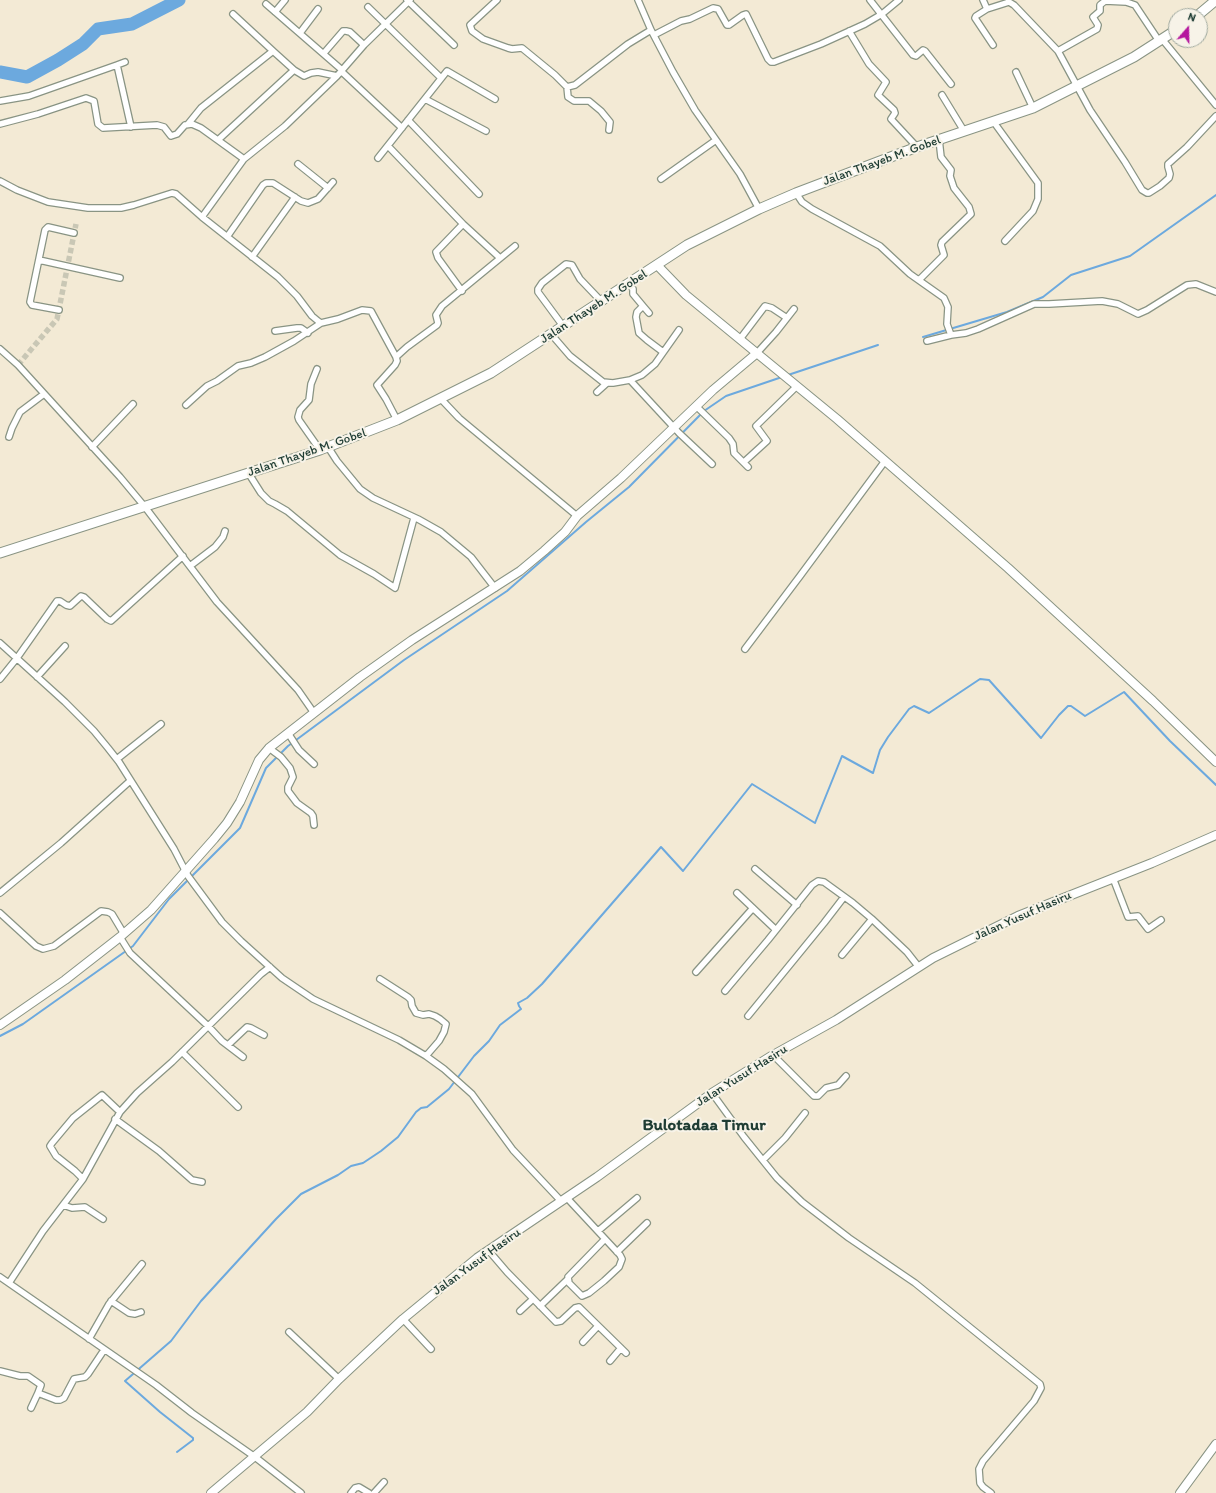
<!DOCTYPE html>
<style>
body{margin:0}
#map{position:relative;width:1216px;height:1493px;overflow:hidden;background:#f3ead5;font-family:Itim,sans-serif}
canvas{display:block}
.north{position:absolute;left:1168px;top:8px;width:40px;height:40px;box-sizing:border-box;background:#f7f3e8;border:1px solid #a1aaa0;border-radius:50%;rotate:20deg;font-size:11px;font-weight:700;line-height:16px;text-align:center;color:#1f3d34}
.north::after{content:'';display:block;margin:auto;width:14px;height:18px;background:#b5179e;clip-path:polygon(50% 0,100% 100%,50% 72%,0 100%)}
</style>
<div id="map">
<canvas width="1216" height="1493"></canvas>
<div class="north">N</div>
</div>
<script>
const ctx = document.querySelector('canvas').getContext('2d');
ctx.lineJoin = 'round';
function toPath(rows) {
  const path = new Path2D();
  for (const r of rows) {
    path.moveTo(r[0], r[1]);
    for (let i = 2; i < r.length; i += 2) path.lineTo(r[i], r[i + 1]);
  }
  return path;
}
function strokePath(path, color, width, dash) {
  ctx.strokeStyle = color;
  ctx.lineWidth = width;
  ctx.lineCap = dash ? 'butt' : 'round';
  ctx.setLineDash(dash || []);
  ctx.stroke(path);
}
function write(font, color, halo, rows, align = 'center') {
  ctx.font = font + ' Itim,sans-serif';
  ctx.lineWidth = 4;
  ctx.setLineDash([]);
  ctx.textBaseline = 'middle';
  ctx.strokeStyle = halo;
  ctx.fillStyle = color;
  for (const [text, x, y, turn = 0] of rows) {
    ctx.save();
    ctx.translate(x, y);
    ctx.rotate((+turn || 0) * Math.PI / 180);
    ctx.textAlign = isNaN(turn) ? turn : align;
    if (halo) ctx.strokeText(text, 0, 0);
    ctx.fillText(text, 0, 0);
    ctx.restore();
  }
}
const stream = toPath([
 [923,337,1007,312,1043,297,1071,275,1130,256,1216,195],
 [788,375,878,345],
 [0,1036,23,1024,133,946,169,899,240,828,266,768,288,746,404,660,507,591,586,522,629,487,704,411,726,396,782,377],
 [177,1452,193,1440,193,1438,160,1412,125,1381,171,1341,201,1301,276,1219,301,1194,338,1175,351,1166,363,1163,381,1151,398,1137,416,1112,421,1108,427,1107,449,1089,474,1056,489,1041,500,1025,521,1009,519,1006,518,1003,527,998,542,984,661,847,683,871,752,784,815,823,842,756,873,773,880,750,888,737,909,709,914,706,929,713,980,679,989,680,1041,738,1059,715,1068,706,1071,706,1085,716,1124,692,1170,741,1216,785]
]);
const river = toPath([
 [0,72,27,77,58,60,83,44,98,29,132,24,179,0]
]);
const streetTunnel = toPath([
 [18,365,57,319,76,224]
]);
const street = toPath([
 [407,0,454,45],
 [497,0,470,25,472,31,483,39,508,48,512,49,522,48,555,75,567,87,575,85,628,44,651,30],
 [638,0,651,30,673,72,695,110,740,174,759,209],
 [870,0,913,55,916,56,923,50,925,51,951,84],
 [983,0,987,9,1006,3,1009,2,1014,5,1058,51,1090,110,1125,162,1142,190,1147,193,1149,193,1160,186,1169,178,1170,174,1168,167,1168,164,1187,147,1216,116],
 [266,4,342,70],
 [368,7,441,78],
 [987,9,976,16,975,18,993,45],
 [275,12,285,0],
 [849,31,869,64,886,82,878,95,894,110,895,113,891,119,917,147],
 [300,33,318,9],
 [654,35,681,21,690,19,713,8,718,9,727,25,729,25,743,15,746,14,768,59,771,62,774,62,821,44,865,24,882,14,899,0],
 [1162,39,1216,105],
 [1058,51,1097,29,1098,25,1093,17,1100,11,1100,5,1105,1,1126,2,1135,5,1159,41],
 [324,53,343,31,346,31,350,32,364,45],
 [117,65,125,62],
 [294,70,304,76,311,73,318,72,337,76],
 [341,71,402,128],
 [1016,72,1033,108],
 [567,87,568,97,574,101,589,101,601,111,610,122,609,130],
 [942,95,964,131],
 [425,99,486,131],
 [0,101,29,96,117,65,131,127],
 [408,120,479,194],
 [993,121,1038,183,1038,199,1033,211,1005,241],
 [0,124,38,114,86,98,94,101,98,124,103,128,157,125,164,127,171,136,177,134,185,125,192,124,201,128,244,159,285,126,337,76,364,45,410,0],
 [188,124,201,108,273,51,233,14],
 [218,140,294,70,273,51],
 [388,146,463,224,500,258],
 [378,158,447,71,495,99],
 [298,164,328,188],
 [661,179,716,140],
 [0,181,17,190,48,202,88,208,121,208,134,205,172,193,176,194,202,217,278,277,297,296,312,316,318,321,321,323,338,319,362,310,371,311,396,357,407,347,437,325,438,323,436,315,442,306,515,246],
 [796,193,802,202,812,209,880,246,910,274,944,298,948,307,947,324,951,335,966,333,978,329,1034,304,1049,304,1102,301,1118,304,1138,314,1147,310,1187,285,1196,284,1216,292],
 [202,217,244,159],
 [227,237,263,185,266,183,273,183,301,201,308,203,318,199,333,182],
 [252,257,295,197],
 [39,260,120,278],
 [919,280,944,255,941,245,942,242,971,214,969,207,954,188,950,176,951,170,941,157,939,139],
 [629,284,633,289,633,294,643,306,637,312,636,317,639,333,647,340,663,352],
 [462,291,438,258,436,252,463,224],
 [643,306,649,313],
 [59,310,32,305,30,302,45,230,48,227,74,233],
 [563,326,538,292,538,289,542,283,566,264,572,265,580,279,601,301],
 [275,331,297,328,301,328,308,333],
 [551,334,570,356,603,382,613,383,630,380,679,433,712,464],
 [740,339,765,306,772,308,787,318],
 [927,341,951,335],
 [0,349,18,365,120,477,145,507,217,602,298,690,314,713],
 [757,353,776,332,794,309],
 [396,357,397,361,395,365,377,385,386,399,397,420],
 [317,369,311,384,309,400,300,410,298,417,299,420,320,450],
 [630,380,642,375,655,364,679,330],
 [597,392,607,383],
 [441,399,459,418,577,516],
 [186,405,207,386,217,381,238,366,251,363,265,357,294,341,321,323],
 [696,406,729,438,733,444,734,453,748,467],
 [9,437,12,428,20,412,44,394],
 [92,447,133,404],
 [328,447,337,461,360,489,373,498,418,519,441,532,471,557,495,588],
 [744,462,767,441,756,426,797,386],
 [249,474,261,493,269,501,275,504,287,511,340,555,374,574,395,588,414,518],
 [190,566,215,547,223,537,225,531],
 [0,643,65,702,94,731,108,748,119,762,174,849,188,876,222,922,241,941,282,978,313,999,399,1040,426,1056,444,1069,472,1094,513,1150,561,1201],
 [745,649,800,576,885,461],
 [37,677,65,646],
 [0,679,17,658,57,601,60,601,66,605,70,606,81,596,84,597,107,619,111,621,183,556],
 [288,733,299,750,314,764],
 [269,748,281,757,290,768,293,777,288,787,288,791,297,803,311,813,313,816,314,825],
 [117,759,161,724],
 [755,869,797,905],
 [1113,878,1128,917,1138,916,1148,929,1161,920],
 [0,893,61,843,130,781],
 [737,893,776,930],
 [0,913,36,946,43,949,54,946,101,911,108,912,112,914,124,934],
 [872,919,907,952,918,966],
 [120,937,130,953,208,1026,222,1041,243,1057],
 [696,972,753,908],
 [380,979,408,997,411,1000,412,1006,416,1013,423,1015,429,1014,435,1016,440,1019,446,1024,444,1032,439,1041,426,1056],
 [725,991,768,940,812,885,818,881,824,882,853,903,872,919,842,955],
 [748,1016,824,923,844,897],
 [228,1045,247,1027,251,1028,264,1035],
 [182,1052,238,1107],
 [773,1055,814,1096,818,1096,826,1088,838,1085,846,1076],
 [712,1093,744,1137,777,1178,802,1202,849,1238,915,1283,1040,1384,1041,1388,1034,1401,983,1461,979,1469,980,1483,983,1487,991,1493],
 [115,1119,159,1151,192,1180,202,1182],
 [763,1160,785,1138,805,1113],
 [83,1179,75,1171,56,1156,50,1146,52,1143,73,1118,102,1095,120,1112],
 [567,1198,620,1255,622,1259,619,1267,604,1281,589,1293,582,1296,569,1283,568,1277,605,1239],
 [63,1205,72,1208,85,1207,103,1219],
 [598,1231,637,1198],
 [489,1251,507,1272,556,1322,561,1321,575,1308,579,1307,626,1353],
 [617,1252,647,1223],
 [0,1277,156,1385,192,1413,255,1457,301,1493],
 [9,1283,43,1231,83,1179,120,1112,137,1093,172,1062,261,974,270,967],
 [111,1301,129,1313,135,1314,141,1312],
 [540,1306,567,1280],
 [520,1311,533,1299],
 [403,1319,431,1349],
 [289,1332,339,1379],
 [89,1339,109,1304,142,1264],
 [583,1342,598,1326],
 [610,1361,621,1348],
 [0,1371,20,1376,28,1376,41,1385,38,1393,56,1400,60,1400,64,1398,74,1379,85,1377,88,1374,104,1350],
 [31,1408,38,1393],
 [351,1493,355,1488,359,1487,369,1493],
 [374,1493,384,1482]
]);
const secondary = toPath([
 [658,266,686,295,837,419,1008,568,1153,701,1216,762],
 [0,1025,65,980,120,937,151,910,214,839,227,823,240,802,259,760,269,748,360,677,412,640,520,571,544,551,565,532,577,516,621,478,713,390,757,353],
 [211,1493,307,1412,339,1379,403,1319,477,1258,597,1177,712,1093,773,1055,836,1020,933,958,1018,916,1152,863,1216,835],
 [1180,1493,1216,1444]
]);
const primary = toPath([
 [1197,16,1216,0],
 [0,553,320,450,397,420,491,373,687,245,759,209,796,193,917,147,1033,108,1134,57,1176,30]
]);
const streetNames = [
 ["Jalan Thayeb M. Gobel",882,161,-20],
 ["Jalan Thayeb M. Gobel",594,307,-33],
 ["Jalan Thayeb M. Gobel",307,453,-19],
 ["Jalan Yusuf Hasiru",1023,916,-24],
 ["Jalan Yusuf Hasiru",742,1076,-32],
 ["Jalan Yusuf Hasiru",477,1262,-36]
];
const districtNames = [
 ["Bulotadaa Timur",704,1126]
];
strokePath(stream, '#6ca9de', 2);
strokePath(river, '#6ca9de', 13);
strokePath(streetTunnel, '#c9c7b5', 5.5, [5.5, 3]);
strokePath(street, '#899484', 8);
strokePath(secondary, '#899484', 10);
strokePath(primary, '#899484', 11);
strokePath(street, '#fff', 5.5);
strokePath(secondary, '#fff', 8);
strokePath(primary, '#fff', 9);
write('13px', '#1f3d34', '#f7f3e8', streetNames);
write('bold 17px', '#1f3d34', '#f7f3e8', districtNames);
</script>
